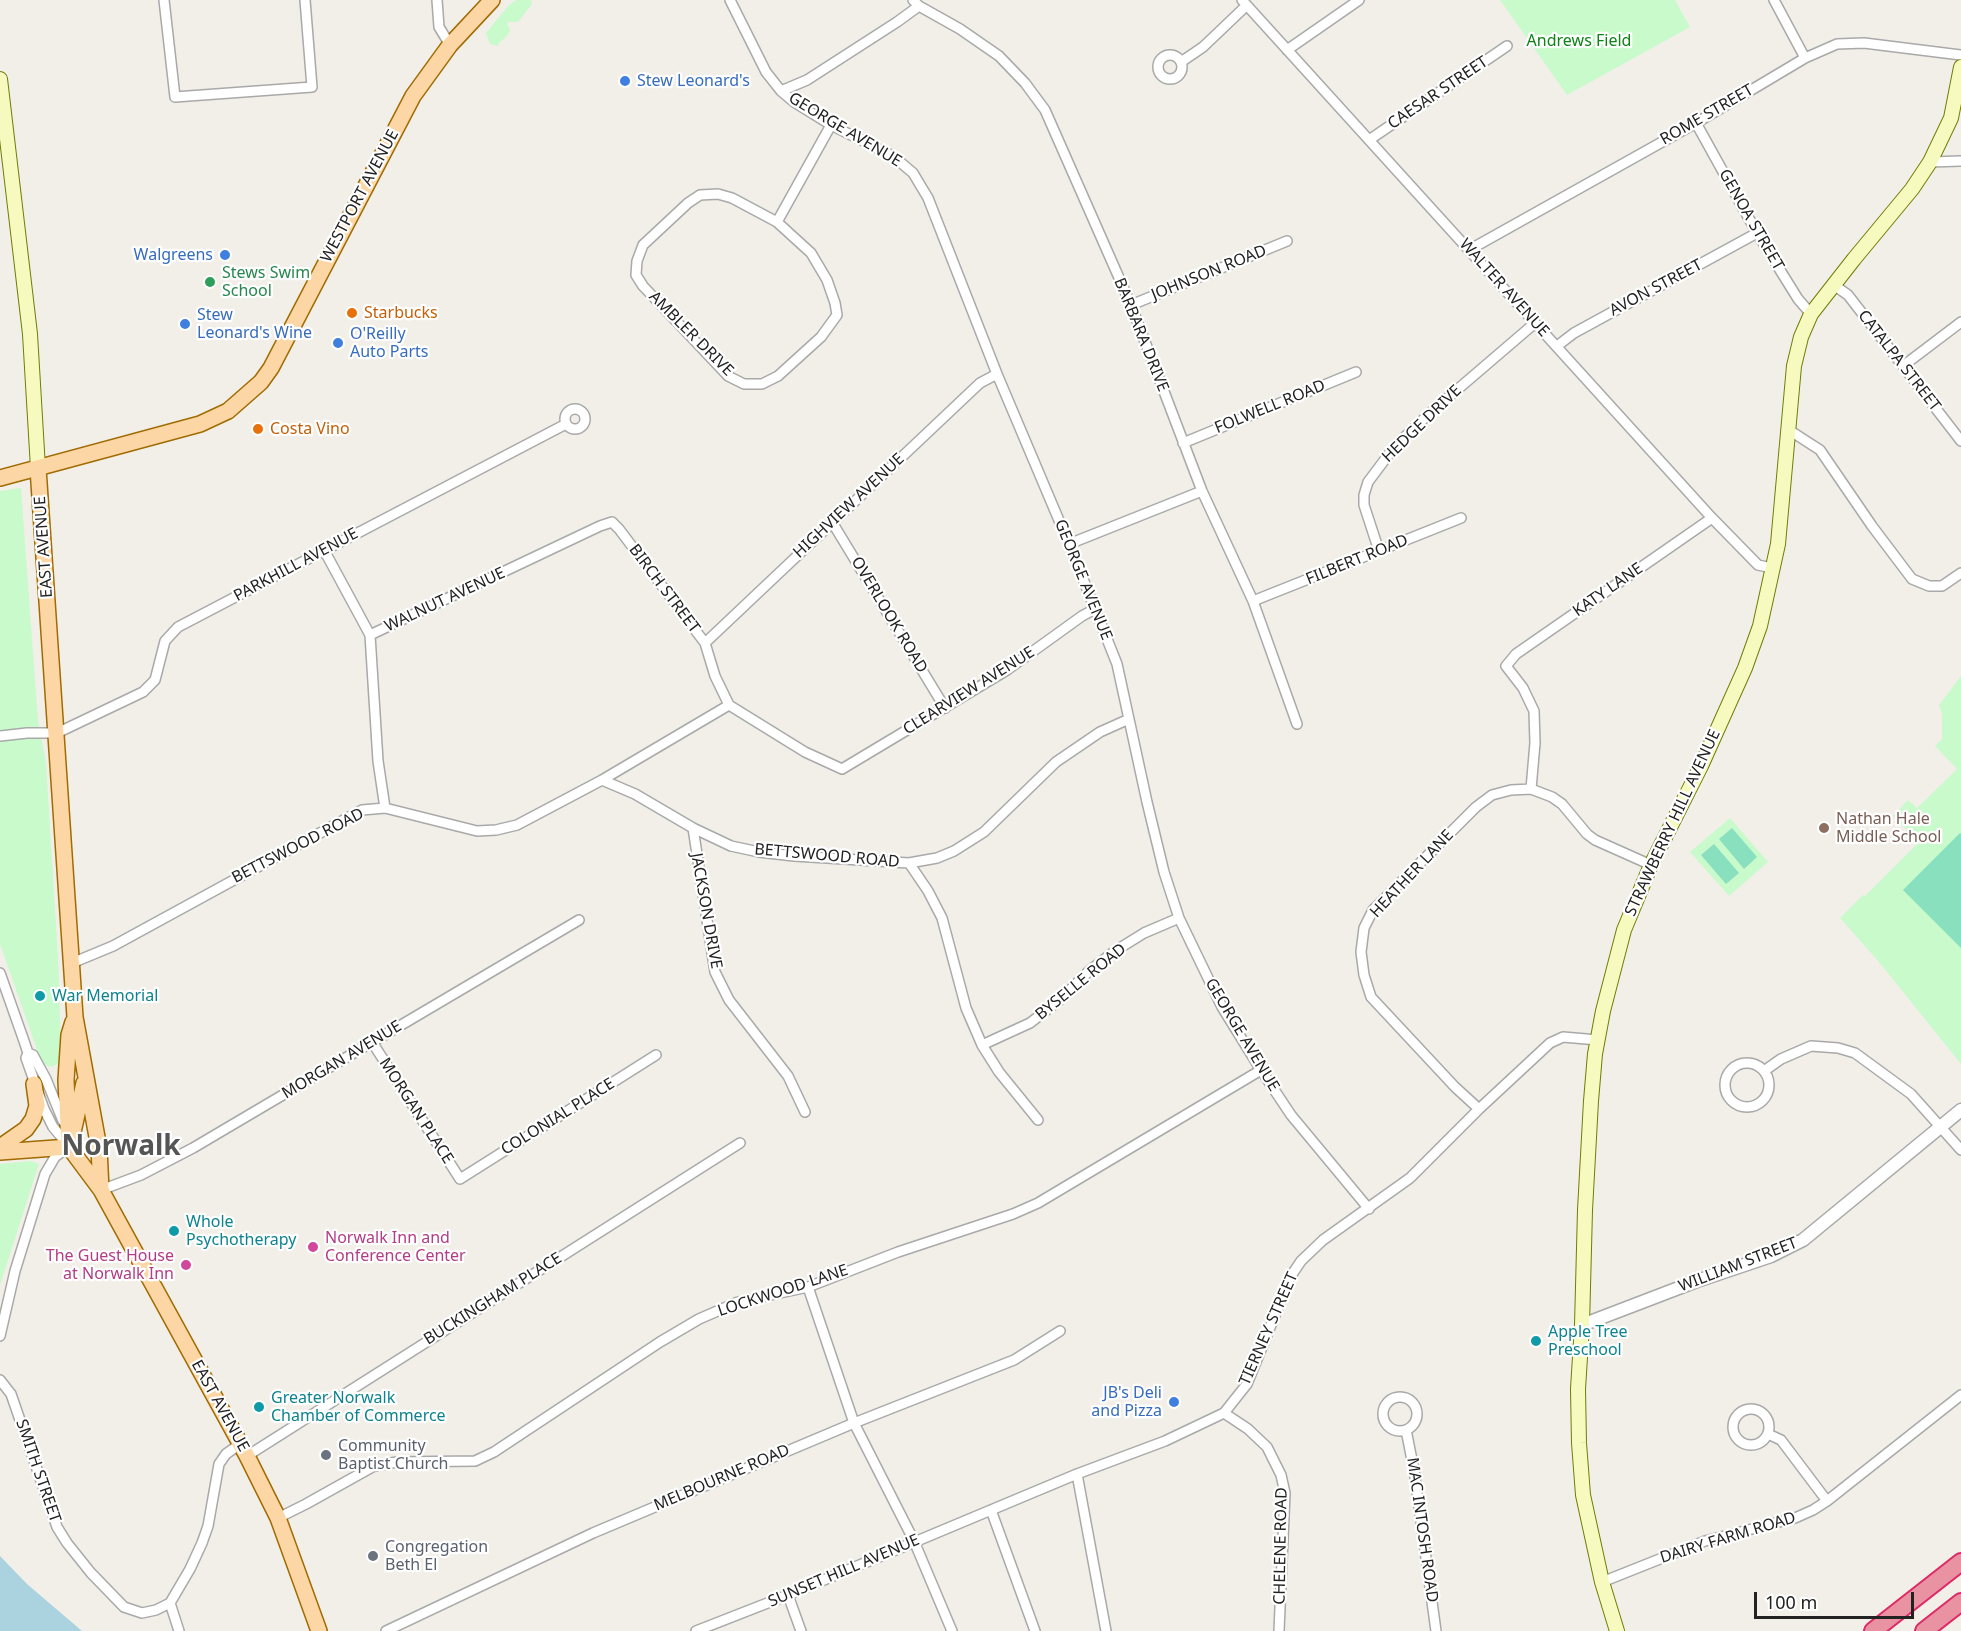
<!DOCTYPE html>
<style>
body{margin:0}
#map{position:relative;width:1961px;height:1631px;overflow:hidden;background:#f2efe9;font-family:"Noto Sans",sans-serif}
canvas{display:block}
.scale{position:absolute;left:1754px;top:1592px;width:160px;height:27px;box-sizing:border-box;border:3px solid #222;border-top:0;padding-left:8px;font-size:18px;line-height:21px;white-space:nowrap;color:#222;-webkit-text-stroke:4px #fff;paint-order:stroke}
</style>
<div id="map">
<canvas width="1961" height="1631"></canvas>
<div class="scale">100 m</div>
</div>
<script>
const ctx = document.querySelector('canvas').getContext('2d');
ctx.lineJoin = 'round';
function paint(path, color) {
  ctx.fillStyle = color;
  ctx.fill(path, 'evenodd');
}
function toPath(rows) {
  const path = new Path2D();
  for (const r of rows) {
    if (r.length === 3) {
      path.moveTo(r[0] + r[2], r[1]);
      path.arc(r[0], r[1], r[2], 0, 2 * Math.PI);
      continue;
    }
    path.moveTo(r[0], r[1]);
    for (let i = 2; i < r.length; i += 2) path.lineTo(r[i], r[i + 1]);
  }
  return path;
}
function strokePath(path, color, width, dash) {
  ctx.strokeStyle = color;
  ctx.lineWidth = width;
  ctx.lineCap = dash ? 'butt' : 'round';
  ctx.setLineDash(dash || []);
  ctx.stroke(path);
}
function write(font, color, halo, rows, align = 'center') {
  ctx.font = font + ' "Noto Sans",sans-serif';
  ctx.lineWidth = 4.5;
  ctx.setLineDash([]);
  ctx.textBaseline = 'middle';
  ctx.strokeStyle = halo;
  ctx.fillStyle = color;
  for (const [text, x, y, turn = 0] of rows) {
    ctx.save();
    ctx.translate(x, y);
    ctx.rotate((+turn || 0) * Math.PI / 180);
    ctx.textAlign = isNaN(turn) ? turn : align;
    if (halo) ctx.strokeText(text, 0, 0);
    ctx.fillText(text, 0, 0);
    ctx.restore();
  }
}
const park = toPath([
 [516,0,531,0,532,4,518,22,508,22,507,23,510,30,507,36,499,43,498,46,490,44,486,33,508,6],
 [1500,0,1675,0,1690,27,1567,95],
 [21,488,38,721,46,763,58,957,61,1048,60,1062,52,1067,44,1065,41,1061,0,944,0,491],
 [1961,676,1961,1064,1879,962,1840,918,1863,895,1865,896,1919,842,1893,816,1908,800,1917,808,1957,769,1935,746,1942,739,1942,714,1939,705],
 [1730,818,1768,862,1729,896,1690,852],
 [31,1161,39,1164,0,1285,0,1164]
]);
const pitch = toPath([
 [1732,828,1757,857,1744,869,1719,839],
 [1960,833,1961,834,1961,948,1903,890],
 [1714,844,1739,873,1726,884,1701,855]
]);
const water = toPath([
 [0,1556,27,1584,82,1631,0,1631]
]);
const minor = toPath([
 [164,0,175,97,312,87,305,0],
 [437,0,439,27,450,45],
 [730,0,766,72,781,91,794,102,831,125,893,156,913,173,928,198,997,374,1069,544,1117,664,1147,802,1164,872,1179,918,1222,1007,1261,1070,1291,1115,1369,1209],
 [913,0,919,6,960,29,999,56,1025,83,1045,110,1131,305,1202,491,1253,601,1297,724],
 [1242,0,1712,518,1758,565,1772,568],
 [1774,0,1805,58],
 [1287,50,1359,0],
 [1170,67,12],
 [1181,62,1203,47,1246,6],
 [781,91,807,80,897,22,919,6],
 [1696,123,1757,233,1798,299,1811,314],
 [1369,140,1507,46],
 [1930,162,1961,161],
 [718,194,732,198,777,222,811,253,827,280,835,303,837,315,821,337,778,376,762,384,744,384,728,376,643,286,636,275,637,261,643,245,688,203,700,195,718,194],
 [777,222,831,125],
 [1469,250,1696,123,1805,58,1837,44,1864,43,1961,55],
 [1834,285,1848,295,1961,441],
 [1131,305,1287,241],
 [1557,346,1574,333,1757,233],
 [1903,366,1961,322],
 [575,419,10],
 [1789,430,1820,450,1872,526,1912,579,1929,586,1942,586,1961,573],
 [1183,443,1356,372],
 [832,522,945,708],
 [1069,544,1202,491],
 [324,550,370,635,378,761,385,808],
 [1379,551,1364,505,1364,495,1368,482,1395,446,1430,413,1535,323],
 [1253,601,1461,518],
 [370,635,600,526,612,522,619,529,705,643,715,676,729,705,805,752,842,769,1007,670,1082,616,1095,609],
 [705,643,980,383,997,374],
 [0,736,27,733,57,733,143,692,155,680,165,641,178,627,566,424],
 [602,780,729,705],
 [1531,789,1535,743,1534,711,1523,688,1506,666,1516,654,1712,518],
 [693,828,715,972,729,1000,788,1076,805,1112],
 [909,863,928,891,942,918,966,1008,982,1045,999,1072,1038,1120],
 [72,963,113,946,362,810,385,808,477,831,496,830,517,825,602,780,635,794,693,828,731,846,759,852,794,856,909,863,937,858,954,851,984,832,1056,762,1100,732,1129,719],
 [0,973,24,1041,28,1053,26,1058,44,1109,53,1127,68,1145],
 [372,1042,460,1179,656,1055],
 [982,1045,1030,1023,1061,999,1089,971,1115,951,1144,933,1179,918],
 [28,1053,33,1055,46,1079,63,1121],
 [1747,1085,22],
 [1764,1071,1781,1059,1811,1046,1838,1048,1855,1053,1911,1094,1961,1150],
 [1479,1109,1455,1087,1371,997,1364,975,1361,952,1364,928,1373,910,1476,807,1492,795,1511,790,1531,789,1552,797,1562,804,1587,834,1595,840,1651,865],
 [101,1190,141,1175,193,1148,579,920],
 [808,1287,854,1423,914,1541,952,1631],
 [0,1336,15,1271,45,1174,55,1157,67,1148],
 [0,1380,11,1394,57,1527,67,1543,91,1573,124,1607,142,1613,156,1610,170,1603,179,1631],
 [1400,1414,17],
 [1751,1427,18],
 [1224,1413,1248,1429,1267,1447,1281,1475,1285,1493,1279,1631],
 [1406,1430,1414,1470,1436,1631],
 [1768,1434,1781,1440,1827,1501],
 [247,1456,740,1143],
 [1077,1474,1106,1631],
 [991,1510,1035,1631],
 [278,1518,306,1504,374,1466,397,1462,475,1461,494,1452,660,1342,699,1319,738,1302,808,1287,898,1252,1013,1214,1038,1203,1261,1070],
 [1602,1582,1705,1541,1795,1518,1813,1510,1827,1501,1961,1395],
 [788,1595,801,1631],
 [170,1603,190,1569,202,1543,208,1526,219,1464,226,1454,240,1444],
 [386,1631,593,1533,854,1423,1014,1360,1060,1331],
 [696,1631,788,1595,1077,1474,1165,1441,1224,1413,1247,1384,1291,1276,1301,1261,1323,1240,1410,1178,1479,1109,1550,1043,1563,1037,1598,1040]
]);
const tertiary = toPath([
 [1582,1325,1697,1281,1771,1256,1803,1240,1961,1110]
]);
const secondary = toPath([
 [0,79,30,334,38,468],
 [1617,1631,1602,1582,1583,1495,1579,1443,1578,1389,1582,1325,1585,1210,1591,1101,1595,1054,1603,1011,1624,930,1651,865,1701,766,1745,668,1760,626,1778,544,1794,366,1801,337,1811,314,1854,259,1912,189,1930,162,1951,118,1961,67]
]);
const primary = toPath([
 [38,468,75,1017,99,1148,101,1190],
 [0,478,200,424,228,411,261,382,271,368,413,96,450,45,492,0],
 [73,1022,69,1035,66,1080,69,1147,101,1190,247,1456,278,1518,319,1631],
 [73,1132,84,1083],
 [0,1147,26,1129,33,1119,37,1106,34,1084],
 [0,1152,69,1147]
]);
const motorway = toPath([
 [1873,1631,1961,1562],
 [1924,1631,1961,1602]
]);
const markers = [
 [625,81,6,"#3f7fe0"],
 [225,255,6,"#3f7fe0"],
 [210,282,6,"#2e9e5b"],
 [352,313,6,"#e8710a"],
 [185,324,6,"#3f7fe0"],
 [338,343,6,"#3f7fe0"],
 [258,429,6,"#e8710a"],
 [1824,828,6,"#8d6e63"],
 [40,996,6,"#0f9aa8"],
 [174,1231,6,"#0f9aa8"],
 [313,1247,6,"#d1479c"],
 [186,1265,6,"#d1479c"],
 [1536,1341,6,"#0f9aa8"],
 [1174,1402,6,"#3f7fe0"],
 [259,1407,6,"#0f9aa8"],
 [326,1455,6,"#6b7280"],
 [373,1556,6,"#6b7280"]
];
const parkNames = [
 ["Andrews Field",1579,41]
];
const shopNames = [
 ["Stew Leonard's",637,81],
 ["Walgreens",213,255,"right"],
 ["Stew",197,315],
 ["Leonard's Wine",197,333],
 ["O'Reilly",350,334],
 ["Auto Parts",350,352],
 ["JB's Deli",1162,1393,"right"],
 ["and Pizza",1162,1411,"right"]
];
const streetNames = [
 ["CAESAR STREET",1438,93,-34],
 ["ROME STREET",1707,115,-30],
 ["GEORGE AVENUE",845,130,31],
 ["WESTPORT AVENUE",360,196,-62],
 ["GENOA STREET",1751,220,60],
 ["JOHNSON ROAD",1209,273,-22],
 ["WALTER AVENUE",1504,288,48],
 ["AVON STREET",1656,288,-28],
 ["AMBLER DRIVE",691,334,45],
 ["BARBARA DRIVE",1141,335,68],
 ["CATALPA STREET",1899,361,52],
 ["FOLWELL ROAD",1270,407,-22],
 ["HEDGE DRIVE",1422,424,-44],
 ["HIGHVIEW AVENUE",849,506,-43],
 ["EAST AVENUE",44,547,-94],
 ["FILBERT ROAD",1357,560,-22],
 ["PARKHILL AVENUE",296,565,-28],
 ["GEORGE AVENUE",1083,580,68],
 ["BIRCH STREET",664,589,53],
 ["KATY LANE",1608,590,-35],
 ["WALNUT AVENUE",445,600,-25],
 ["OVERLOOK ROAD",889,615,59],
 ["CLEARVIEW AVENUE",969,691,-32],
 ["STRAWBERRY HILL AVENUE",1673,823,-65],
 ["BETTSWOOD ROAD",298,846,-27],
 ["BETTSWOOD ROAD",827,856,5],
 ["HEATHER LANE",1412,874,-47],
 ["JACKSON DRIVE",706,911,80],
 ["BYSELLE ROAD",1081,982,-39],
 ["GEORGE AVENUE",1242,1035,59],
 ["MORGAN AVENUE",342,1060,-31],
 ["MORGAN PLACE",416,1111,57],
 ["COLONIAL PLACE",558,1117,-32],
 ["WILLIAM STREET",1738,1265,-21],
 ["LOCKWOOD LANE",783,1291,-18],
 ["BUCKINGHAM PLACE",493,1299,-32],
 ["TIERNEY STREET",1269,1329,-66],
 ["EAST AVENUE",220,1406,61],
 ["SMITH STREET",38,1471,71],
 ["MELBOURNE ROAD",722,1478,-23],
 ["MAC INTOSH ROAD",1422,1530,82],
 ["DAIRY FARM ROAD",1728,1538,-17],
 ["CHELENE ROAD",1281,1546,-89],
 ["SUNSET HILL AVENUE",844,1571,-23]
];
const leisureNames = [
 ["Stews Swim",222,273],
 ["School",222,291]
];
const foodNames = [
 ["Starbucks",364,313],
 ["Costa Vino",270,429]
];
const educationNames = [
 ["Nathan Hale",1836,819],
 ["Middle School",1836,837]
];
const cultureNames = [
 ["War Memorial",52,996],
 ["Whole",186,1222],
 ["Psychotherapy",186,1240],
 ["Apple Tree",1548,1332],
 ["Preschool",1548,1350],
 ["Greater Norwalk",271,1398],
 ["Chamber of Commerce",271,1416]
];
const hotelNames = [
 ["Norwalk Inn and",325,1238],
 ["Conference Center",325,1256],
 ["The Guest House",174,1256,"right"],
 ["at Norwalk Inn",174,1274,"right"]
];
const worshipNames = [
 ["Community",338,1446],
 ["Baptist Church",338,1464],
 ["Congregation",385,1547],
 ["Beth El",385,1565]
];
const townNames = [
 ["Norwalk",121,1147]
];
paint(park, '#c8facc');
paint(pitch, '#88e0be');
paint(water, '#aad3df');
strokePath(minor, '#a9a9a9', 12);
strokePath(tertiary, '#a9a9a9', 15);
strokePath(secondary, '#707d05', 16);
strokePath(primary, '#a06b00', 18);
strokePath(motorway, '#dc2a67', 20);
strokePath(minor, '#fff', 9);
strokePath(tertiary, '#fff', 12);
strokePath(secondary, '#f7fabf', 14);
strokePath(primary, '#fcd6a4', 15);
strokePath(motorway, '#e892a2', 16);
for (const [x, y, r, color] of markers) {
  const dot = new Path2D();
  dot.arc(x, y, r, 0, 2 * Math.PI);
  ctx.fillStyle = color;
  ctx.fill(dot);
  strokePath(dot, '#fff', 2);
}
write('16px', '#0c8416', '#fff', parkNames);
write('16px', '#366cbe', '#fff', shopNames, 'left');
write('16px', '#222', '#fff', streetNames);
write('16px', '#27864d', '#fff', leisureNames, 'left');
write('16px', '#c56008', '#fff', foodNames, 'left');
write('16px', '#785e54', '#fff', educationNames, 'left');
write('16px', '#0d838f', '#fff', cultureNames, 'left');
write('16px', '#b23c85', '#fff', hotelNames, 'left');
write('16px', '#5b616d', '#fff', worshipNames, 'left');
write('bold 28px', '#555', '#fff', townNames);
</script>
